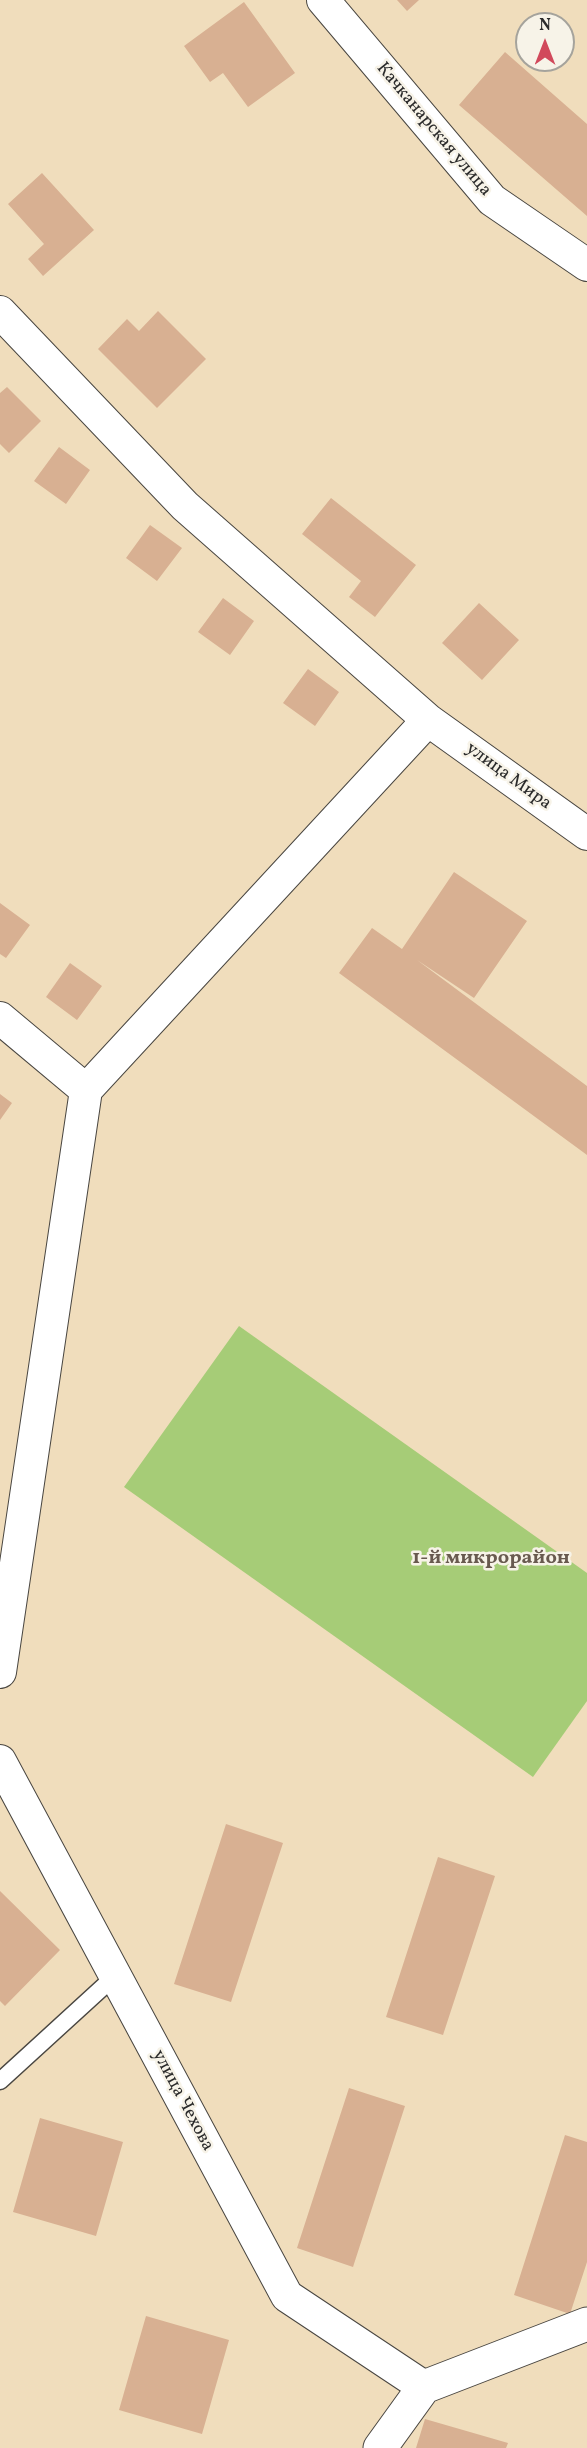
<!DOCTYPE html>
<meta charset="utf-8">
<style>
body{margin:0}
#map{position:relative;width:587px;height:2448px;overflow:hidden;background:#f0ddbc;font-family:Vollkorn,serif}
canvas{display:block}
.north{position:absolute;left:515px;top:12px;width:60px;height:60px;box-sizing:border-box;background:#f7f3e8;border:2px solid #a5a39c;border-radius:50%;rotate:0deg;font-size:16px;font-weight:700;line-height:24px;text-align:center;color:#2b2b2b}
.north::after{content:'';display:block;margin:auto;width:21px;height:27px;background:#d1495b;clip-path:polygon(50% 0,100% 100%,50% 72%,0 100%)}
</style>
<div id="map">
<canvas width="587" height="2448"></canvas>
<div class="north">N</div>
</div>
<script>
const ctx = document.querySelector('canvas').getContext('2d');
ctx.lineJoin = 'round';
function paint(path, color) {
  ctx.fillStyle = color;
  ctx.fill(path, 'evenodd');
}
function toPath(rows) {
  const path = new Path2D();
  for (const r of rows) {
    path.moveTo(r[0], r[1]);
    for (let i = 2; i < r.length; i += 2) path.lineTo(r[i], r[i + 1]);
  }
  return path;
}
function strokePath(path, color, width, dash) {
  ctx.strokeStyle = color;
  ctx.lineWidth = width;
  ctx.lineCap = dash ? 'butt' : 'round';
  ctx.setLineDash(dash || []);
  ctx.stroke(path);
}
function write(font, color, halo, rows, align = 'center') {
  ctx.font = font + ' Vollkorn,serif';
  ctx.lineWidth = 5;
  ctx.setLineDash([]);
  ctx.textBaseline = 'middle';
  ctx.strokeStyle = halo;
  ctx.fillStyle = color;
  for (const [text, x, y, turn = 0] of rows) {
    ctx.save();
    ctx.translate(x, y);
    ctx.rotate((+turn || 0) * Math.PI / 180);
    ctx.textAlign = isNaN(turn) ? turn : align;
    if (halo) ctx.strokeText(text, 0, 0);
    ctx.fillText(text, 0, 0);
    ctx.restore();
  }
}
const green = toPath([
 [239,1326,587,1573,587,1701,533,1777,124,1487]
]);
const building = toPath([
 [397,0,419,0,407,11],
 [244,2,295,73,248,107,223,73,210,82,184,46],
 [505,52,587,124,587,216,459,105],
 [42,173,94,230,43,276,28,259,44,244,8,204],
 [158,311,206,359,157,408,98,349,127,319,139,331],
 [7,387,41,421,9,453,0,444,0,393],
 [59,447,90,470,66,504,34,481],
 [331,498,416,565,375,617,349,597,361,581,302,534],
 [150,525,182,548,157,581,126,558],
 [223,598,254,621,230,655,198,632],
 [479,603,519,640,482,680,442,643],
 [308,669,339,692,315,726,283,703],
 [454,872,527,921,474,998,417,960,587,1086,587,1155,339,973,372,928,402,949],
 [0,903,30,925,6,958,0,954],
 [70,963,102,986,77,1020,46,997],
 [0,1094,12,1103,0,1120],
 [226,1824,283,1843,231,2002,174,1984],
 [438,1857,495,1876,443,2035,386,2017],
 [0,1891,60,1950,5,2006,0,2001],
 [349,2088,405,2106,353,2267,297,2248],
 [40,2118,123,2142,96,2236,13,2212],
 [565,2135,587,2142,587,2262,570,2314,514,2295],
 [146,2316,229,2340,202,2434,119,2410],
 [425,2419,508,2443,506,2448,416,2448]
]);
const lane = toPath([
 [0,2081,115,1976]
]);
const street = toPath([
 [323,0,492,200,587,265],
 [0,312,185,506,428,720,587,834],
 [0,1018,86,1090],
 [0,1672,86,1090,428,720],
 [0,1761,287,2296,424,2387]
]);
const secondary = toPath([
 [380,2448,424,2387,587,2324]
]);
const streetNames = [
 ["Качканарская улица",433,130,50],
 ["улица Мира",508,777,36],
 ["улица Чехова",182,2101,62]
];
const neighbourhoodNames = [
 ["1-й микрорайон",491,1559]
];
paint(green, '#a6cc77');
paint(building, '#d8b092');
strokePath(lane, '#494641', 19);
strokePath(street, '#494641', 34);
strokePath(secondary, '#494641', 35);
strokePath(lane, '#fff', 16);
strokePath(street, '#fff', 32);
strokePath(secondary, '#fff', 33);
write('18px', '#2b2b2b', '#f7f3e8', streetNames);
write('bold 20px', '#685a4f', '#f7f3e8', neighbourhoodNames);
</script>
